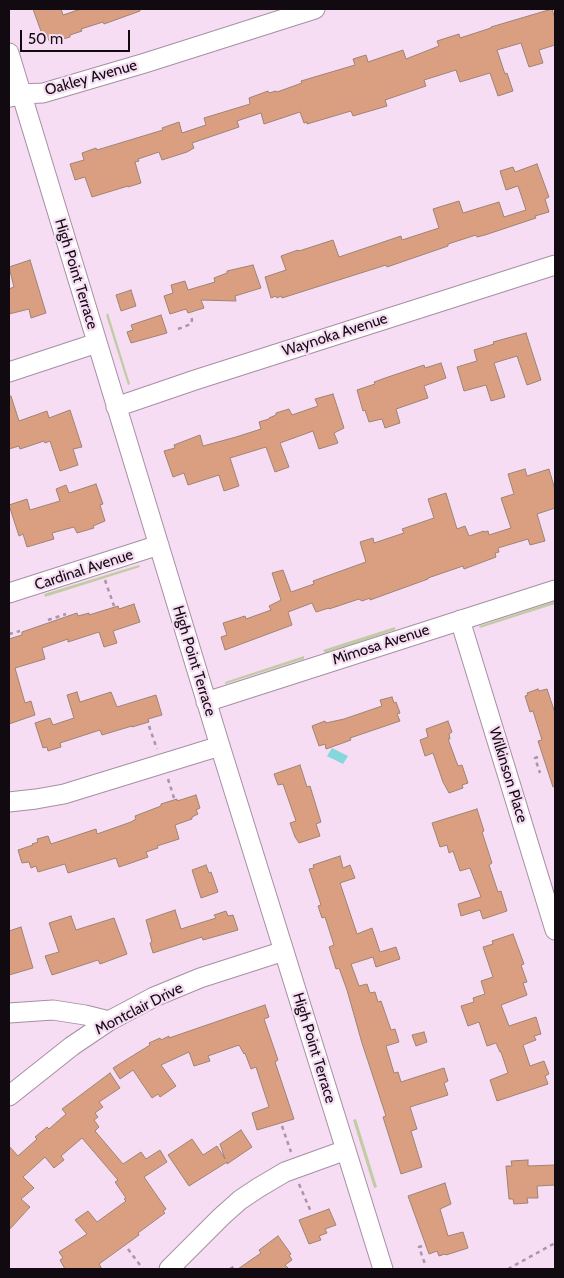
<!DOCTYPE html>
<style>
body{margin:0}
#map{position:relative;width:564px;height:1278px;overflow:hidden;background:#f6ddf3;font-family:Cabin,sans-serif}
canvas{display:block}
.frame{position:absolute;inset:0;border:10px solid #120a11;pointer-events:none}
.scale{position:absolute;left:20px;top:30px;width:110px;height:22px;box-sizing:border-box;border:2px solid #120a11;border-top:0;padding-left:6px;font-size:15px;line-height:18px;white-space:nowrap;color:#120a11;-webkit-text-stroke:4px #f6ddf3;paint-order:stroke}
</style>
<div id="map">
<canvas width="564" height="1278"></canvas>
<div class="frame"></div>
<div class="scale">50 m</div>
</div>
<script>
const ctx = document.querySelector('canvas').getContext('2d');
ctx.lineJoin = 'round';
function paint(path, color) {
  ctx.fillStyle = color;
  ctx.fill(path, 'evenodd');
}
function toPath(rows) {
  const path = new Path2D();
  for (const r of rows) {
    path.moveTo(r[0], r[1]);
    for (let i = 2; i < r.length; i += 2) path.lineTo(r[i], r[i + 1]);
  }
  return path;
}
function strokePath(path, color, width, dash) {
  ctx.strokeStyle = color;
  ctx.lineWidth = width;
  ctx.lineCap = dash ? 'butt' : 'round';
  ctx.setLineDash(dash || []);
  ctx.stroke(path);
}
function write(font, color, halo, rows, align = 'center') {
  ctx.font = font + ' Cabin,sans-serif';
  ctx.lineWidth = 4.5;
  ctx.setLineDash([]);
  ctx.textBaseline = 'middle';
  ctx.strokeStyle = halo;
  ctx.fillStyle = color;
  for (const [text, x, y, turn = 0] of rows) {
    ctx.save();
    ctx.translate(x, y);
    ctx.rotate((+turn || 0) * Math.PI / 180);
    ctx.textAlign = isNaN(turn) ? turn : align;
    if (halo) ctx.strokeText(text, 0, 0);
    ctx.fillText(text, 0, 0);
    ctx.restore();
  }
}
const green = toPath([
 [108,313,130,384,128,385,106,315],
 [139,565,140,567,45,597,44,594],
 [555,601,555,604,480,628,479,626],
 [395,627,395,630,325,653,323,650],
 [304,656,304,659,225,684,225,682],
 [356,1119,377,1187,374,1188,353,1120]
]);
const water = toPath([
 [332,748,348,756,343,764,327,756]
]);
const building = toPath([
 [33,9,61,9,63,15,81,9,140,9,140,11,104,24,103,22,81,29,82,31,70,35,70,37,50,43,46,33,42,34,33,9],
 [552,9,555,19,555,45,539,50,543,63,529,67,521,43,497,50,505,74,507,73,513,91,498,96,490,73,460,82,456,70,424,80,426,86,385,100,387,106,353,116,351,111,307,124,307,122,304,123,300,112,264,124,261,113,237,121,239,127,192,143,194,148,187,152,162,160,159,152,138,159,139,161,135,162,141,183,128,187,128,186,92,197,85,177,75,180,70,164,84,160,82,153,96,148,97,150,163,130,162,128,179,122,182,133,206,125,204,118,250,104,249,98,268,91,269,93,276,91,277,92,302,83,301,81,355,65,353,59,366,55,368,62,403,50,406,59,439,46,437,41,459,34,460,38,491,28,491,27,552,9],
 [537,164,549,197,545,199,549,212,535,216,536,218,485,235,477,237,476,235,448,244,448,246,387,267,386,265,282,298,281,296,277,298,276,296,271,298,265,277,286,270,281,256,298,250,299,251,333,240,339,257,401,236,402,240,439,228,433,209,459,201,463,213,499,202,504,217,526,210,518,186,506,190,500,171,513,167,515,172,537,164],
 [30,260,46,313,31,318,29,309,9,314,9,289,14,287,9,267,30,260],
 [253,265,261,288,235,296,236,301,201,300,204,308,188,313,186,309,170,314,164,296,173,293,171,285,185,281,188,290,215,282,214,278,227,273,227,271,253,265],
 [131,290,136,306,121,311,116,295,131,290],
 [161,315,167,333,131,343,127,332,133,330,131,325,161,315],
 [526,333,541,380,527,385,517,356,494,363,505,397,491,401,486,385,464,391,457,367,477,361,474,350,494,344,493,342,526,333],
 [441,363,446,378,424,386,428,398,396,409,400,423,385,428,382,419,369,422,365,410,363,411,357,390,375,384,374,382,388,377,424,365,425,368,441,363],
 [333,394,344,428,334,433,338,443,319,449,313,431,280,443,289,467,275,472,266,447,230,458,239,486,224,491,219,475,188,485,184,473,173,477,164,451,175,448,174,445,200,435,203,446,236,437,261,429,259,422,269,419,269,418,276,415,276,413,289,409,292,415,318,406,315,399,333,394],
 [9,396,11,396,19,421,47,411,49,418,70,410,82,447,73,449,78,465,60,471,50,441,45,443,44,441,20,449,19,446,9,449,9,396],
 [525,469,527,476,549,469,555,490,555,508,537,514,545,541,530,545,528,539,498,548,499,552,495,553,496,557,464,569,463,566,428,578,428,579,370,600,370,598,362,601,359,599,329,609,329,608,316,612,312,603,288,612,292,625,225,650,221,637,227,635,223,623,245,616,246,619,271,610,269,606,281,600,272,573,283,570,291,592,314,584,313,581,366,562,360,542,373,538,374,543,404,533,402,529,434,518,428,499,446,493,457,529,465,526,469,536,484,531,484,532,488,531,489,535,511,528,501,498,514,494,508,474,525,469],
 [96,484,103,504,100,505,105,521,93,526,94,528,77,533,74,527,52,533,54,539,27,547,23,534,19,536,9,505,27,499,30,510,60,501,56,489,66,485,69,493,96,484],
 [134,604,140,622,113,631,117,643,104,647,99,632,68,642,68,639,42,648,45,659,15,668,25,703,31,701,35,715,9,724,9,639,22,635,22,632,77,613,78,616,89,613,89,615,118,606,119,609,134,604],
 [538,689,539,691,547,689,555,713,555,786,553,787,538,741,542,740,533,711,530,712,525,696,528,695,527,693,538,689],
 [77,692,80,702,111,692,117,707,156,695,162,715,148,719,149,722,132,727,132,726,102,735,100,730,60,743,61,747,48,751,47,747,43,748,35,723,50,718,53,725,74,718,67,695,77,692],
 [392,697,394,703,396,702,400,713,397,714,400,721,350,738,351,740,326,749,325,744,319,746,312,726,325,721,326,723,344,719,382,706,380,700,392,697],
 [448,721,452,732,449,734,450,739,448,739,458,766,462,765,468,783,462,785,463,788,449,793,443,782,433,753,425,756,420,740,428,737,426,729,448,721],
 [300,765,307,787,310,786,321,822,316,824,320,836,299,843,295,837,290,823,296,821,283,784,278,785,274,774,300,765],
 [196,795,200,808,196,810,198,814,192,817,192,819,175,825,179,839,157,846,158,848,146,852,148,857,131,863,119,867,116,858,68,873,65,864,38,872,36,866,31,868,29,862,22,863,18,850,33,845,32,844,38,842,37,839,48,836,51,844,96,829,97,834,131,822,136,819,135,816,161,806,161,804,177,799,177,801,196,795],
 [477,809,484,831,482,832,492,863,489,865,498,892,501,891,507,911,483,919,480,910,461,916,458,904,481,897,470,868,460,871,453,851,449,853,447,845,440,847,432,823,477,809],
 [340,856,343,868,350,865,355,878,340,883,357,934,372,928,380,952,396,947,400,959,376,967,373,957,351,964,359,986,367,984,370,993,375,992,378,1002,381,1001,391,1030,395,1029,399,1042,386,1046,394,1073,398,1072,401,1082,444,1068,448,1081,444,1083,448,1095,410,1107,417,1129,411,1131,422,1167,401,1174,383,1117,386,1116,362,1043,347,990,339,968,336,969,329,947,334,945,325,917,322,918,318,906,321,905,309,869,314,868,313,865,340,856],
 [206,865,209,873,211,872,218,892,201,898,192,870,206,865],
 [175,910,181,929,216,918,214,915,226,911,228,916,233,915,238,930,203,940,202,937,153,953,150,943,152,942,146,920,175,910],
 [71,916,76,930,114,918,127,954,100,964,98,960,52,975,45,956,59,952,49,923,71,916],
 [21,927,33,968,9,975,9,931,21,927],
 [513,934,524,964,521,965,527,982,523,983,527,995,501,1005,509,1026,536,1017,541,1034,534,1036,536,1040,523,1045,530,1066,544,1061,549,1074,545,1076,548,1084,497,1101,490,1080,508,1073,501,1052,500,1052,496,1043,487,1046,479,1022,468,1026,461,1006,474,1002,473,998,485,994,481,981,493,977,483,947,493,944,492,941,513,934],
 [265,1005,269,1017,264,1019,278,1060,275,1062,294,1119,257,1130,252,1113,269,1107,256,1067,251,1069,245,1053,244,1054,239,1045,208,1056,210,1061,194,1066,189,1052,161,1065,176,1086,160,1097,158,1094,152,1098,133,1070,120,1079,113,1068,150,1045,149,1043,160,1038,161,1040,169,1036,169,1038,265,1005],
 [424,1032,427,1042,416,1046,412,1035,424,1032],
 [110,1073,120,1088,99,1102,103,1107,95,1113,98,1117,94,1120,99,1127,95,1131,123,1164,141,1152,146,1159,160,1150,167,1162,144,1177,166,1209,163,1211,165,1213,138,1233,139,1235,99,1264,102,1269,65,1269,60,1260,63,1258,59,1252,87,1234,75,1220,88,1211,97,1222,126,1201,124,1199,126,1198,115,1182,118,1180,82,1138,61,1156,64,1160,54,1168,45,1157,23,1177,34,1188,21,1199,30,1207,9,1230,9,1146,18,1156,37,1139,35,1137,47,1127,49,1129,66,1114,62,1109,110,1073],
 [241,1130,252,1147,227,1164,227,1162,189,1186,168,1155,192,1139,203,1155,217,1146,225,1159,220,1144,241,1130],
 [528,1160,528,1166,555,1165,555,1185,537,1186,538,1198,527,1198,528,1203,514,1204,513,1199,509,1199,506,1166,512,1166,511,1161,528,1160],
 [445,1183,451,1204,440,1209,448,1236,463,1232,468,1248,446,1255,445,1254,439,1256,437,1251,429,1254,408,1196,445,1183],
 [329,1209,336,1225,325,1229,327,1233,319,1236,321,1240,309,1244,299,1220,329,1209],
 [278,1236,291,1254,289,1255,292,1260,285,1265,289,1269,238,1269,261,1253,259,1250,278,1236]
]);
const path = toPath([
 [178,329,191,324,192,320,191,314],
 [105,580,114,606],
 [48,620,66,614],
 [9,634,20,631],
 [149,726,157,749],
 [538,757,535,758,540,773],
 [168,779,174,798],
 [282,1126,291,1152],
 [299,1184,311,1212],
 [422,1246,419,1247,425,1264],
 [128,1249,143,1269],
 [230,1269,236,1265],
 [508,1269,555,1243]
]);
const minor = toPath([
 [9,53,220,746,383,1269],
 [10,97,21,94,43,93,145,63,315,9],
 [9,372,97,343],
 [116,407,195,380,555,265],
 [9,593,159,545],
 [460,620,555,930],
 [206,702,555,590],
 [9,802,36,799,64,794,220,746],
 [9,1013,53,1010,85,1015,109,1021],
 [9,1096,72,1046,109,1021,154,997,200,978,284,951],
 [169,1269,221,1217,240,1200,258,1188,285,1172,346,1150]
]);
const streetNames = [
 ["Oakley Avenue",91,78,-16],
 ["High Point Terrace",76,274,73],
 ["Waynoka Avenue",335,335,-18],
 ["Cardinal Avenue",84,570,-18],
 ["Mimosa Avenue",381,645,-18],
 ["High Point Terrace",194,661,73],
 ["Wilkinson Place",508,775,73],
 ["Montclair Drive",139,1009,-27],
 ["High Point Terrace",314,1048,73]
];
paint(green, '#c1cca5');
paint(water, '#84d8db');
paint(building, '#da9f80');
strokePath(building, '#9e8375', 1);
strokePath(minor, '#a68fa3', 21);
strokePath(path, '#aa96a7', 2.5, [4, 4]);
strokePath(minor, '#fff', 19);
write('15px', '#120a11', '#f6ddf3', streetNames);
</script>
